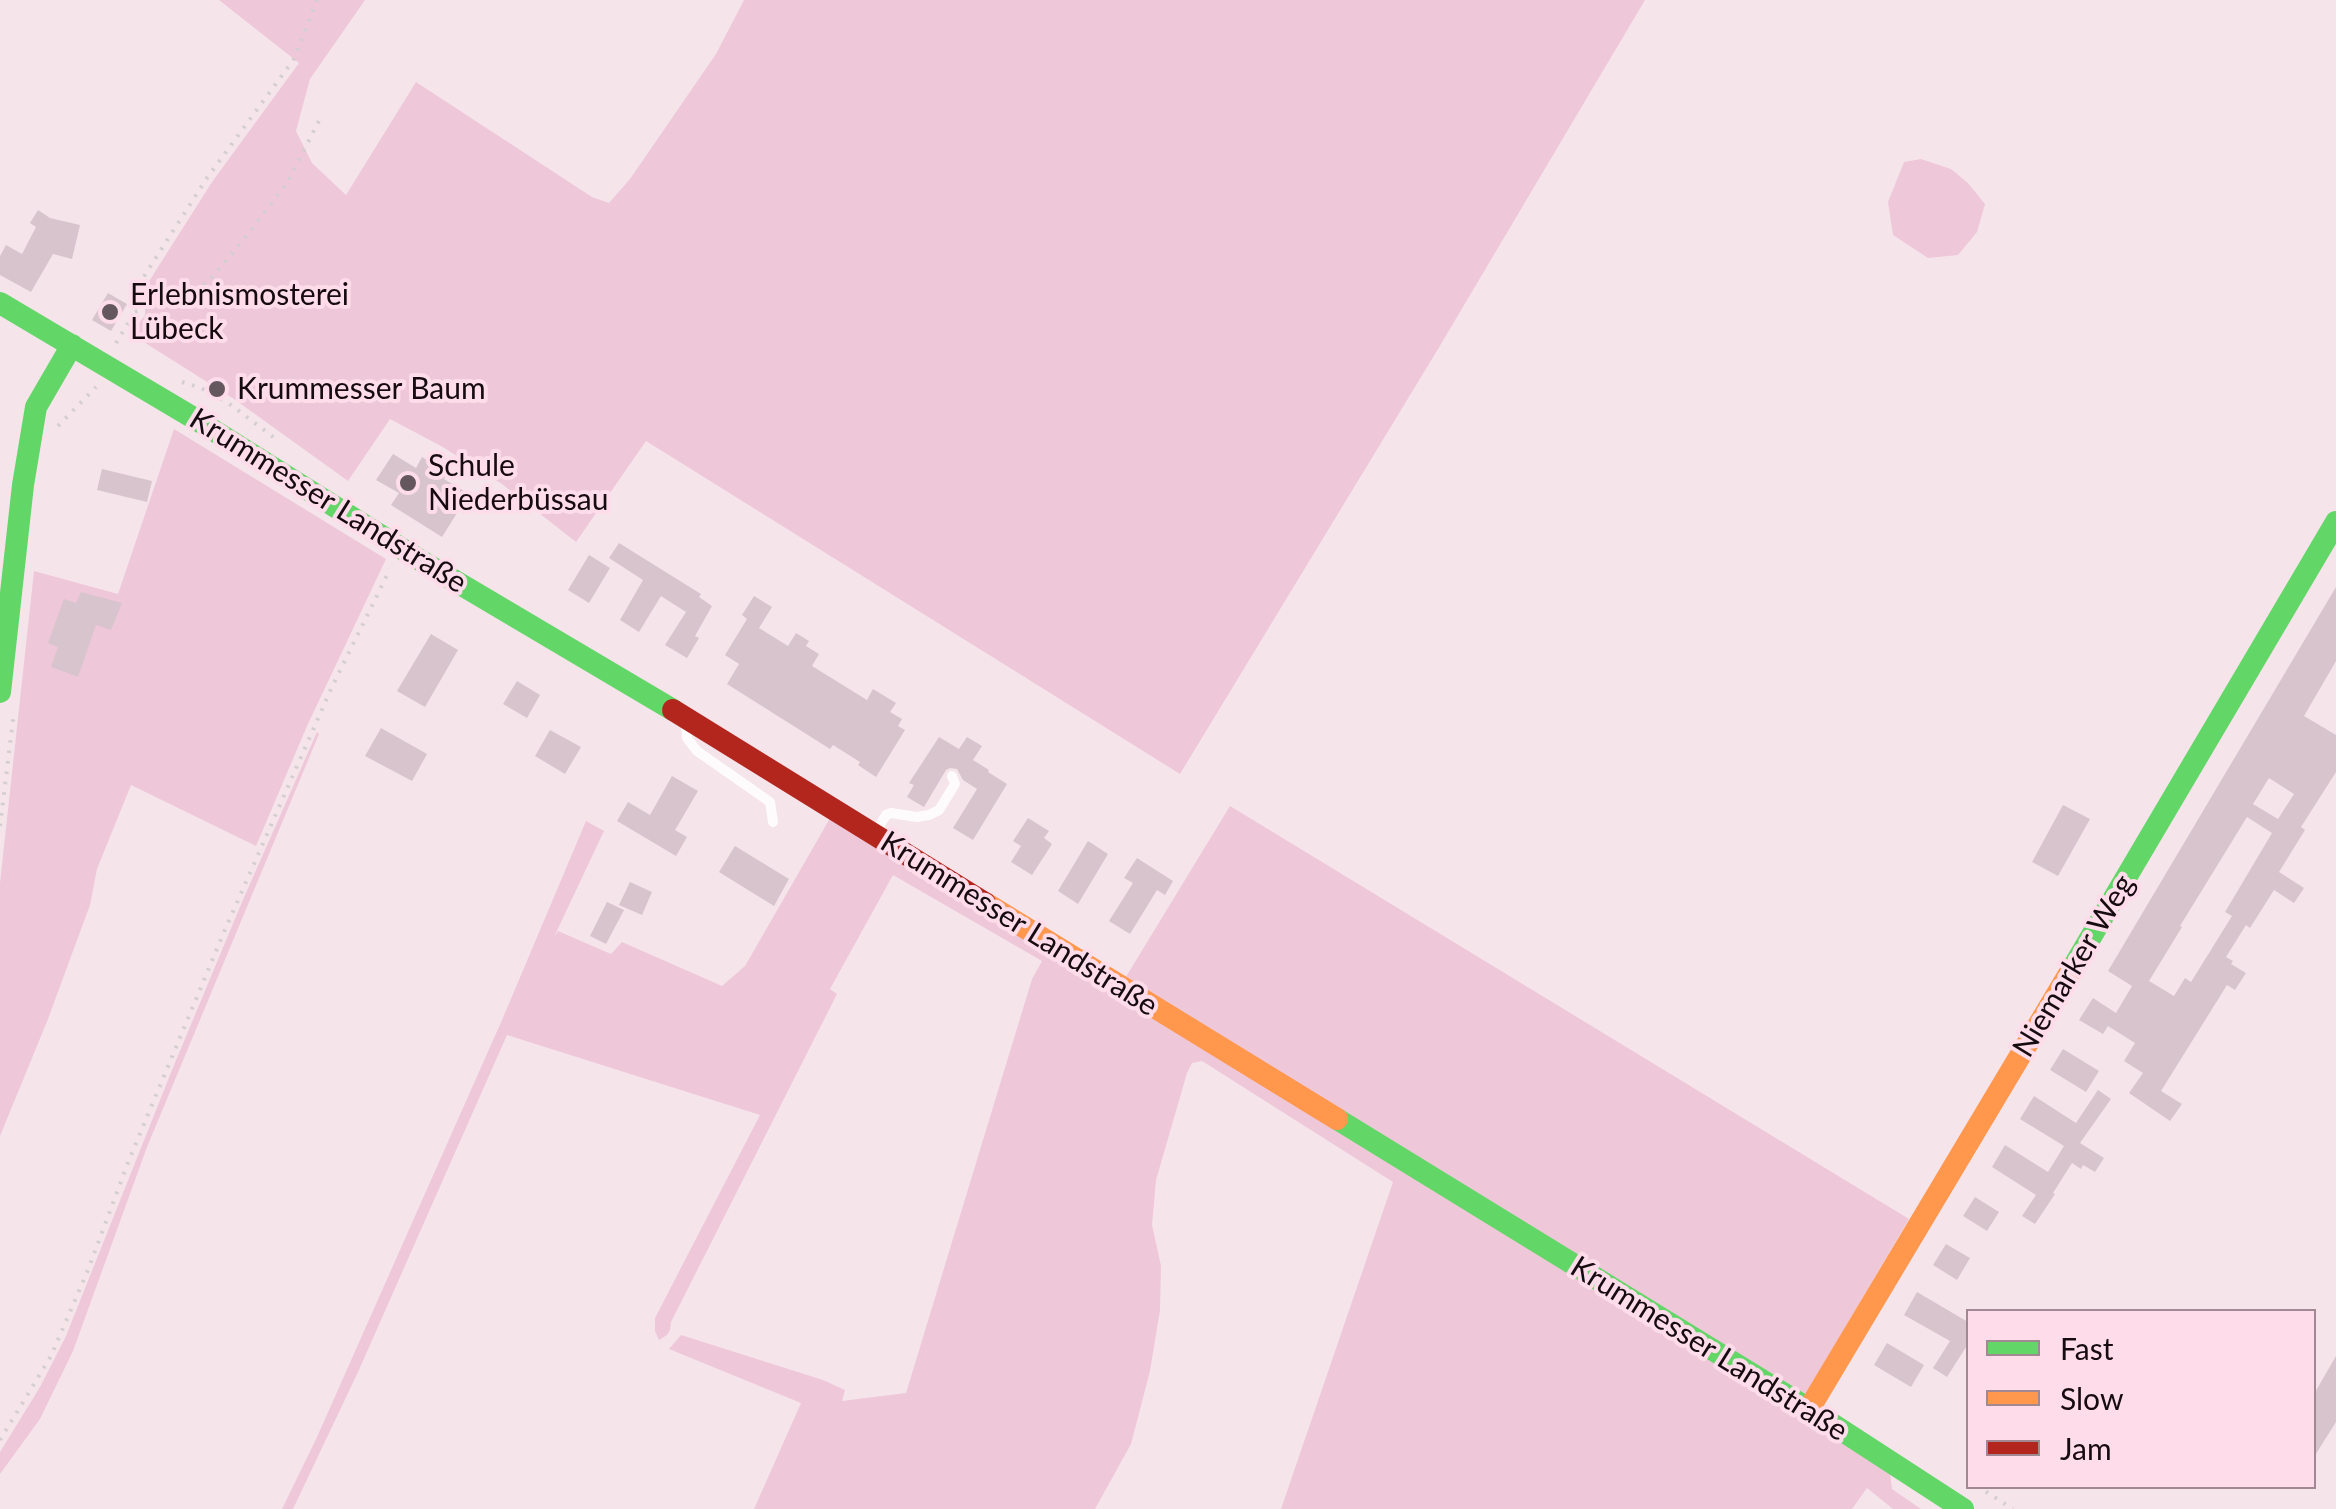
<!DOCTYPE html>
<meta charset="utf-8">
<style>
body{margin:0}
#map{position:relative;width:2336px;height:1509px;overflow:hidden;background:#f6e4eb;font-family:Lato,sans-serif}
canvas{display:block}
.legend{position:absolute;left:1966px;top:1309px;width:350px;height:180px;box-sizing:border-box;background:#fedce9;border:2px solid #a18892;margin:0;padding:12px 18px;list-style:none;font-size:30px;color:#160b10}
.legend li{display:flex;align-items:center;gap:20px;height:50px}
.legend b{width:50px;border:2px solid #a18892}
</style>
<div id="map">
<canvas width="2336" height="1509"></canvas>
<ul class="legend">
<li><b style="height:12px;background:#63d668"></b>Fast</li>
<li><b style="height:12px;background:#ff974d"></b>Slow</li>
<li><b style="height:12px;background:#b3261e"></b>Jam</li>
</ul>
</div>
<script>
const ctx = document.querySelector('canvas').getContext('2d');
ctx.lineJoin = 'round';
function paint(path, color) {
  ctx.fillStyle = color;
  ctx.fill(path, 'evenodd');
}
function toPath(rows) {
  const path = new Path2D();
  for (const r of rows) {
    path.moveTo(r[0], r[1]);
    for (let i = 2; i < r.length; i += 2) path.lineTo(r[i], r[i + 1]);
  }
  return path;
}
function strokePath(path, color, width, dash) {
  ctx.strokeStyle = color;
  ctx.lineWidth = width;
  ctx.lineCap = dash ? 'butt' : 'round';
  ctx.setLineDash(dash || []);
  ctx.stroke(path);
}
function write(font, color, halo, rows, align = 'center') {
  ctx.font = font + ' Lato,sans-serif';
  ctx.lineWidth = 8;
  ctx.setLineDash([]);
  ctx.textBaseline = 'middle';
  ctx.strokeStyle = halo;
  ctx.fillStyle = color;
  for (const [text, x, y, turn = 0] of rows) {
    ctx.save();
    ctx.translate(x, y);
    ctx.rotate((+turn || 0) * Math.PI / 180);
    ctx.textAlign = isNaN(turn) ? turn : align;
    if (halo) ctx.strokeText(text, 0, 0);
    ctx.fillText(text, 0, 0);
    ctx.restore();
  }
}
const green = toPath([
 [219,0,365,0,310,79,296,131,312,163,346,195,416,82,592,197,609,203,630,179,716,54,744,0,1645,0,1438,349,1180,774,646,441,576,542,502,484,441,446,390,419,348,481,234,399,131,334,145,315,146,286,212,182,299,63],
 [1921,159,1951,169,1968,183,1985,204,1977,232,1958,255,1928,258,1893,235,1888,202,1904,162],
 [174,429,386,559,307,726,256,846,131,785,97,869,90,905,48,1019,0,1136,0,883,34,571,118,594],
 [317,732,319,734,147,1147,73,1351,40,1419,0,1474,0,1452,40,1387,66,1336,172,1070,242,902],
 [1230,806,1909,1219,1801,1402,1124,980],
 [833,813,1890,1473,1892,1489,1921,1509,1893,1509,1867,1488,1852,1509,1281,1509,1393,1182,1202,1061,1192,1063,1187,1073,1156,1180,1152,1225,1161,1266,1160,1310,1150,1371,1131,1444,1095,1509,754,1509,801,1403,669,1349,681,1335,823,1380,845,1390,842,1401,906,1393,1032,979,1042,961,893,875,830,989,837,994,671,1322,670,1330,667,1335,659,1340,655,1331,655,1318,760,1115,507,1035,358,1372,293,1509,282,1509,317,1437,502,1020,586,821,604,831,554,937,558,931,611,954,622,942,722,986,745,966]
]);
const building = toPath([
 [38,210,50,218,80,225,72,259,53,254,31,292,0,275,0,256,6,245,22,254,36,227,30,223],
 [108,293,127,304,111,331,92,320],
 [393,454,416,468,422,457,448,473,444,479,469,494,442,537,391,505,399,493,376,480],
 [102,469,152,481,147,502,97,490],
 [619,543,701,594,699,597,712,606,695,636,699,638,687,658,665,645,686,612,661,596,639,632,620,620,643,580,609,558],
 [589,555,610,568,589,603,568,590],
 [2336,587,2336,661,2304,716,2336,735,2336,772,2301,827,2305,830,2279,872,2304,888,2294,903,2274,890,2250,928,2246,925,2226,957,2233,961,2231,964,2246,973,2235,990,2227,985,2161,1091,2182,1104,2170,1121,2129,1093,2143,1073,2124,1061,2135,1043,2108,1026,2103,1034,2079,1020,2093,998,2116,1013,2132,986,2108,971],
 [2269,778,2294,794,2278,819,2253,804],
 [2247,817,2272,833,2225,912,2232,916,2191,982,2185,978,2174,996,2149,981,2182,927,2180,926],
 [81,592,122,603,111,630,96,625,78,677,51,667,58,647,48,643,64,599,76,603],
 [754,596,772,607,759,628,788,646,796,633,809,641,806,646,819,654,812,666,867,700,873,689,896,703,890,712,902,719,898,726,905,730,876,777,858,765,860,762,833,745,830,749,727,684,739,664,725,655,747,619,742,615],
 [431,634,458,650,425,707,397,691],
 [517,681,540,695,527,718,503,704],
 [381,728,427,754,412,781,365,756],
 [550,730,581,747,565,774,535,756],
 [939,737,959,749,967,737,982,746,973,760,989,770,988,772,1007,784,973,840,953,828,977,789,963,780,957,769,950,768,946,770,924,807,907,797,914,785,909,783],
 [672,776,698,791,675,830,687,837,676,856,617,821,628,802,650,815],
 [2063,805,2090,819,2058,876,2032,862],
 [1028,818,1049,831,1044,838,1052,844,1032,875,1011,862,1021,846,1013,841],
 [1088,841,1108,854,1078,904,1058,891],
 [735,846,789,879,774,906,719,872],
 [1137,858,1173,881,1165,895,1157,890,1130,934,1109,921,1133,883,1124,878],
 [630,882,652,892,642,915,619,905],
 [607,902,624,910,606,944,590,936],
 [2063,1049,2099,1071,2086,1092,2050,1070],
 [2098,1090,2111,1099,2080,1143,2104,1158,2095,1172,2083,1165,2081,1169,2072,1163,2053,1193,2055,1194,2035,1224,2022,1216,2036,1195,1992,1167,2005,1145,2048,1172,2064,1146,2020,1119,2034,1096,2076,1123],
 [1975,1197,1999,1212,1987,1231,1963,1216],
 [1946,1244,1970,1258,1957,1280,1933,1265],
 [1917,1292,1968,1322,1968,1344,1947,1377,1933,1368,1950,1341,1904,1315],
 [1887,1343,1924,1365,1911,1387,1874,1365],
 [2336,1356,2336,1422,2314,1457,2314,1394]
]);
const path = toPath([
 [135,312,164,303,207,283,244,239,287,183,321,117],
 [116,343,135,312,141,281,207,178,294,59,317,0],
 [182,382,201,388,227,402,276,439],
 [58,426,96,387],
 [0,826,14,712],
 [0,1440,51,1356,88,1270,129,1160,224,932,331,689,390,569],
 [1977,1486,2013,1509]
]);
const lane = toPath([
 [686,723,687,738,697,751,770,802,773,822],
 [875,833,886,815,891,813,917,817,929,815,939,810,955,784,952,776]
]);
const fast = toPath([
 [0,303,197,420,423,562,673,710],
 [0,692,23,485,36,407,72,345],
 [2072,969,2336,522],
 [1337,1119,1809,1409,1963,1509]
]);
const slow = toPath([
 [985,903,1337,1119],
 [1809,1409,2072,969]
]);
const jam = toPath([
 [673,710,985,903]
]);
const markers = [
 [110,312,10,"#64575d"],
 [217,389,10,"#64575d"],
 [408,483,10,"#64575d"]
];
const poiNames = [
 ["Erlebnismosterei",130,295],
 ["Lübeck",130,329],
 ["Krummesser Baum",237,389],
 ["Schule",428,466],
 ["Niederbüssau",428,500]
];
const streetNames = [
 ["Krummesser Landstraße",328,501,32],
 ["Krummesser Landstraße",1019,924,32],
 ["Niemarker Weg",2074,966,-59],
 ["Krummesser Landstraße",1709,1349,32]
];
paint(green, '#eec8d8');
paint(building, '#d8c4cc');
strokePath(path, '#d3ced0', 4, [2.5, 8]);
strokePath(lane, '#fefbfc', 10);
strokePath(fast, '#63d668', 22);
strokePath(slow, '#ff974d', 22);
strokePath(jam, '#b3261e', 22);
for (const [x, y, r, color] of markers) {
  const dot = new Path2D();
  dot.arc(x, y, r, 0, 2 * Math.PI);
  ctx.fillStyle = color;
  ctx.fill(dot);
  strokePath(dot, '#fedce9', 4);
}
write('30px', '#160b10', '#fedce9', poiNames, 'left');
write('30px', '#160b10', '#fedce9', streetNames);
</script>
